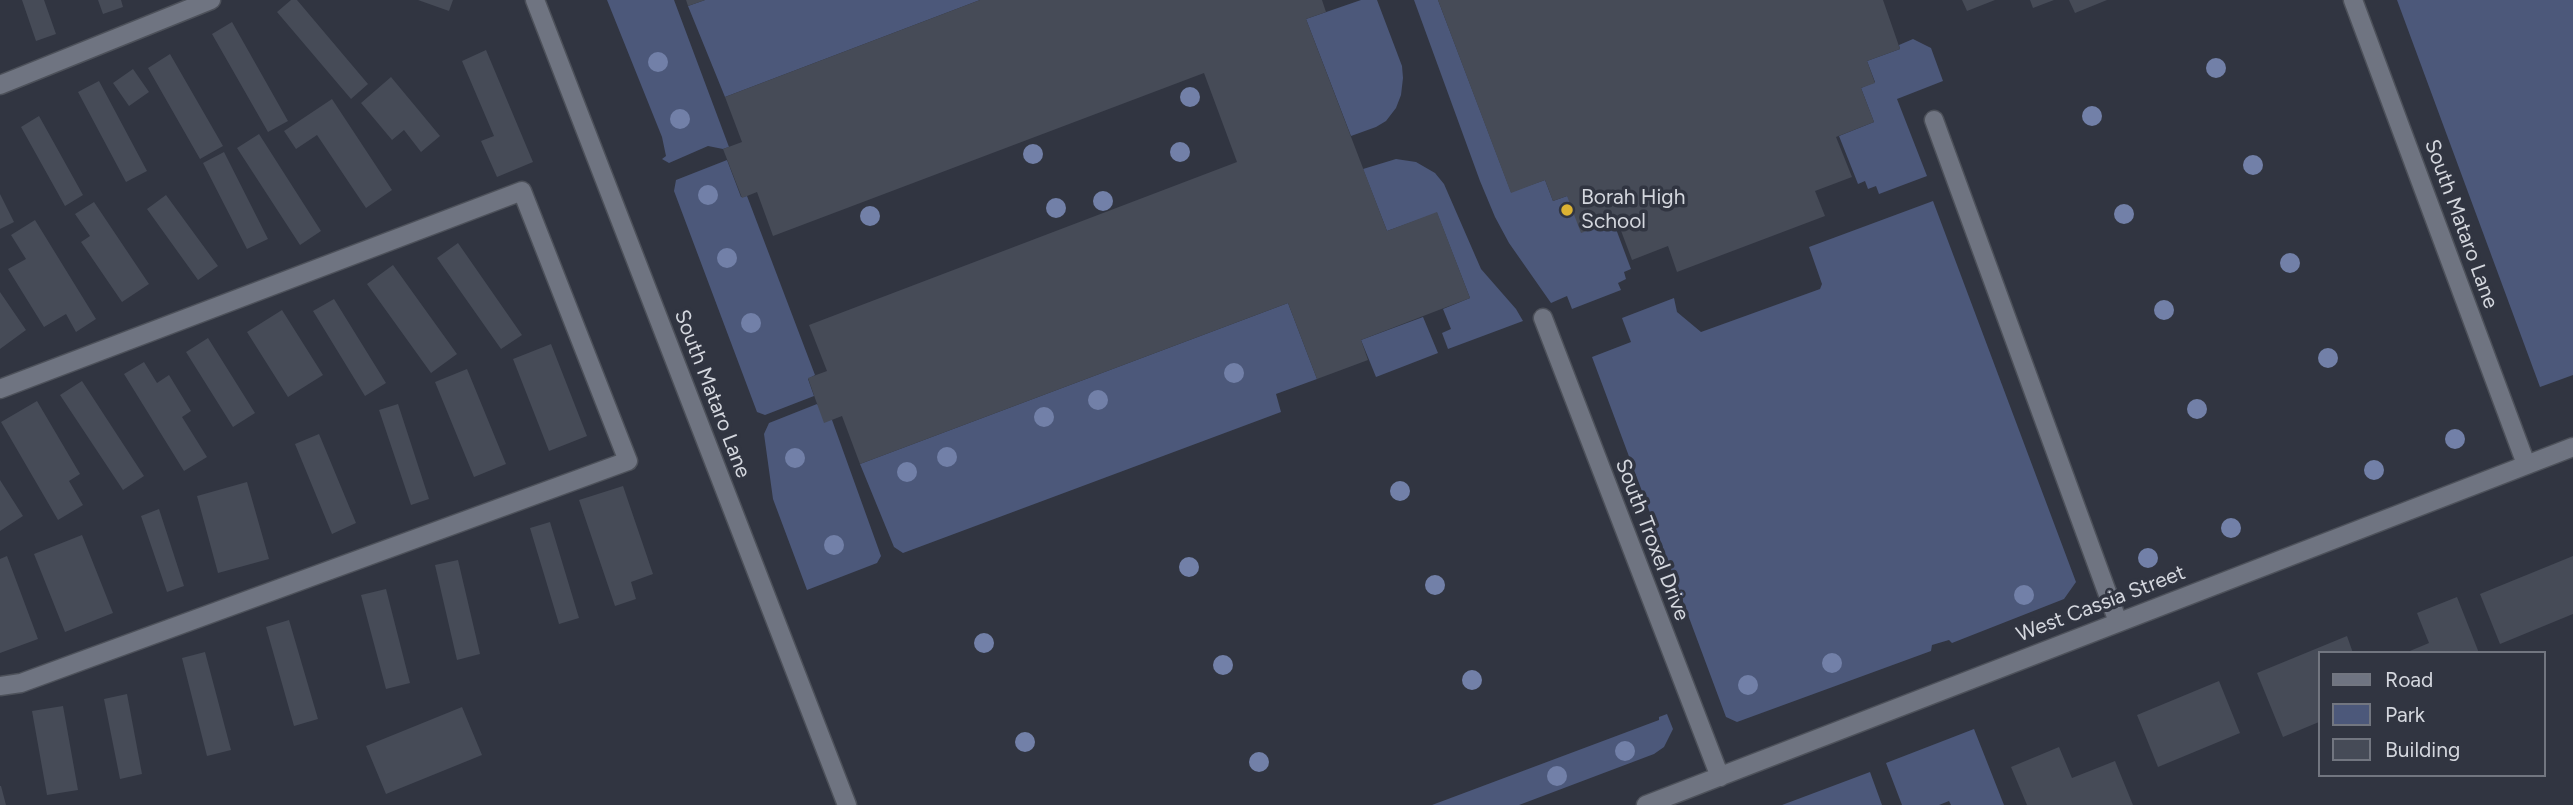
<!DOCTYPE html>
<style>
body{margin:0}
#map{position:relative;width:2573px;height:805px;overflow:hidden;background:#313541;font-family:Figtree,sans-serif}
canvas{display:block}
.legend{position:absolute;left:2318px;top:651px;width:228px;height:126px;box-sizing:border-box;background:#313541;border:2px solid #727680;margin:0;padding:9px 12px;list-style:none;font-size:21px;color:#d4d7de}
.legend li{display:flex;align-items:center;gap:14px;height:35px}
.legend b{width:35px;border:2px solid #727680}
</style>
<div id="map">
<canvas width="2573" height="805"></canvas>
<ul class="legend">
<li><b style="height:9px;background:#6f7481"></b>Road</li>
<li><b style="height:19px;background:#4c587a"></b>Park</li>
<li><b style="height:19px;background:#464b57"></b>Building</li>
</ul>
</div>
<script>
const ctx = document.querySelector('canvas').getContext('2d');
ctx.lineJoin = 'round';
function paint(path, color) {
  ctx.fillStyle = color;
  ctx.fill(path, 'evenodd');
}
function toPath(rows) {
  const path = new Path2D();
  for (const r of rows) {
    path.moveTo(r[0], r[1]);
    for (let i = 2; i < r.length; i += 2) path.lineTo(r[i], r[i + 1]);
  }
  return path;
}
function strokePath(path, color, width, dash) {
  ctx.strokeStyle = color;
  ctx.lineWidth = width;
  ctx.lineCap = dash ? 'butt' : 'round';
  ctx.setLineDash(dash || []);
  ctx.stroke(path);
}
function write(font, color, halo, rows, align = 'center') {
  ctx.font = font + ' Figtree,sans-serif';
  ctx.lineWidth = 7;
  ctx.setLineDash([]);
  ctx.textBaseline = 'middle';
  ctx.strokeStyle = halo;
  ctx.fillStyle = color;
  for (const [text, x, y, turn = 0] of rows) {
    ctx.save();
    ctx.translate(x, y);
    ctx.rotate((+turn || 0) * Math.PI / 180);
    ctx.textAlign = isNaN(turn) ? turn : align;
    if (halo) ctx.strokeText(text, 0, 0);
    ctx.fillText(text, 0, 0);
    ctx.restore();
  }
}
const green = toPath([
 [607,0,674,0,729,147,723,149,708,146,669,163,662,159,666,156,662,137],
 [705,0,980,0,725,97,688,6],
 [1361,0,1377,0,1402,66,1403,78,1401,95,1396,108,1386,121,1376,127,1351,136,1306,19],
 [1414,0,1438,0,1511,192,1545,180,1553,201,1567,196,1613,221,1631,269,1624,272,1626,279,1618,283,1621,290,1572,309,1567,296,1551,303,1509,243,1495,217,1480,181],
 [2397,0,2573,0,2573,375,2540,387],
 [1913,39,1931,48,1943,81,1897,99,1927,176,1879,194,1876,186,1868,189,1865,181,1858,184,1839,136,1874,122,1861,88,1875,82,1867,61,1900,49,1899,45],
 [1396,159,1416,162,1435,173,1444,184,1481,269,1516,309,1523,321,1448,349,1442,333,1451,329,1443,309,1470,298,1437,213,1387,231,1363,169],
 [727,160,741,197,747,196,815,375,808,379,814,396,765,415,757,412,674,191,676,180],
 [1933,201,2076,582,2064,599,1952,643,1949,640,1932,645,1931,651,1737,722,1726,717,1592,357,1631,342,1622,318,1674,298,1677,312,1701,332,1820,289,1822,284,1809,247],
 [1288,303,1317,379,1276,394,1281,412,903,553,894,547,860,464],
 [1423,317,1438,353,1376,377,1361,340],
 [817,404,832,420,881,556,877,563,807,590,773,499,764,434,769,423],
 [1667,714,1673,729,1664,747,1654,754,1519,805,1432,805,1659,720,1659,717],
 [1974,729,2004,805,1951,805,1949,801,1939,805,1902,805,1886,763],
 [1870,772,1882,805,1782,805]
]);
const building = toPath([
 [22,0,44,0,56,34,36,41],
 [98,0,121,0,123,7,103,14],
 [291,0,297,0,368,84,351,99,277,12],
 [418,0,453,0,449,11],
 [686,0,705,0,688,6],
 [980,0,1322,0,1326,12,1306,19,1387,231,1437,212,1470,298,1361,340,1368,360,1317,379,1288,303,860,464,842,416,824,423,816,401,808,378,827,371,809,325,1237,162,1204,73,773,236,757,192,742,198,723,149,742,142,725,97],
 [1438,0,1883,0,1900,49,1867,61,1875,83,1861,88,1874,122,1836,137,1852,177,1815,191,1825,216,1677,272,1668,246,1632,260,1617,220,1581,233,1567,196,1553,201,1545,180,1511,193],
 [1962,0,1995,0,1967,11],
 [2030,0,2054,0,2033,8],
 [2069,0,2107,0,2075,13],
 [232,22,288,121,268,132,212,34],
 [486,50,533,162,497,177,481,141,494,136,462,61],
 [170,54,223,146,200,159,148,68],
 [133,69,149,92,129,106,113,83],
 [391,77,440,136,421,152,404,130,392,140,361,103],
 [99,81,147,171,126,182,78,92],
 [332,99,392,190,366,208,317,135,296,149,284,131],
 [39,116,83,195,65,206,21,127],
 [259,134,321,231,300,245,237,148],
 [224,152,268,239,247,249,203,163],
 [0,194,14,222,0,229],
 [166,195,218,266,198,280,147,209],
 [94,202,149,284,122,302,81,242,90,236,75,214],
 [35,220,96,319,76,332,66,314,44,327,8,269,26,259,11,235],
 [458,243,522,335,501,349,437,258],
 [393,265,457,354,431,373,367,284],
 [0,292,26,330,0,349],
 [334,299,386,383,365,396,313,311],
 [282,310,323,375,288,397,247,332],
 [208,338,255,413,233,427,186,352],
 [551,344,587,436,549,451,513,359],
 [144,362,157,383,169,375,191,411,182,417,207,457,184,471,124,374],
 [467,369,506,464,474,477,435,382],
 [82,381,144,476,123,490,60,395],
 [37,401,80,474,69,481,83,505,58,520,1,422],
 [398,404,429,499,411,505,379,410],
 [319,434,356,523,332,534,295,444],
 [0,480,23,516,0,531],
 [247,482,269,559,218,573,197,496],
 [623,486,653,574,631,582,636,599,615,606,579,500],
 [159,509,184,586,167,592,141,516],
 [550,522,579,618,559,624,530,528],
 [82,535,113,613,65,632,34,554],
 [7,556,38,639,0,653,0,559],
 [2573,556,2573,614,2500,644,2480,594],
 [458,560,480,654,457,660,435,565],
 [386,589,410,683,386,689,361,595],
 [2457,597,2479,653,2405,653,2429,643,2417,613],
 [289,620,318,719,294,726,266,627],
 [2347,636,2353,653,2319,653,2319,722,2283,737,2257,673],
 [205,652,231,750,207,756,182,658],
 [2219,681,2240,733,2158,767,2137,715],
 [127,694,142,774,120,779,104,699],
 [63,706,78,790,47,795,32,711],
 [462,707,482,755,386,794,366,746],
 [2059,747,2072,778,2115,761,2133,805,2027,805,2011,767],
 [0,786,1,786,6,805,0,805]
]);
const minor = toPath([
 [535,0,847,805],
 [2353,0,2526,464],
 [0,85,211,0],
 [1934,120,2118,622],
 [1543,318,1720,777],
 [0,389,522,191,628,461,21,683,0,686],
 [1646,805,2573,447]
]);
const trees = [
 [658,62],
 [2216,68],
 [1190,97],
 [2092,116],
 [680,119],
 [1180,152],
 [1033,154],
 [2253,165],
 [708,195],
 [1103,201],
 [1056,208],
 [2124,214],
 [870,216],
 [727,258],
 [2290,263],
 [2164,310],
 [751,323],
 [2328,358],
 [1234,373],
 [1098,400],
 [2197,409],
 [1044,417],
 [2455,439],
 [947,457],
 [795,458],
 [2374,470],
 [907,472],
 [1400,491],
 [2231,528],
 [834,545],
 [2148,558],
 [1189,567],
 [1435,585],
 [2024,595],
 [984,643],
 [1832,663],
 [1223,665],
 [1472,680],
 [1748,685],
 [1025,742],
 [1625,751],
 [1259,762],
 [1557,776]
];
const markers = [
 [1567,210,7,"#dcb233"]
];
const poiNames = [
 ["Borah High",1581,198],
 ["School",1581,222]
];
const streetNames = [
 ["South Mataro Lane",2461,224,70],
 ["South Mataro Lane",712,394,69],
 ["South Troxel Drive",1652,540,69],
 ["West Cassia Street",2101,604,-21]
];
paint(green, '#4c587a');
paint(building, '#464b57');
strokePath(minor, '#4d515a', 21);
strokePath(minor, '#6f7481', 18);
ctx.fillStyle = '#7280a8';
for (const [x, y] of trees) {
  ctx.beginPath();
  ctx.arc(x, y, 10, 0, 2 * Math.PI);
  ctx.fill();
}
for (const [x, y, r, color] of markers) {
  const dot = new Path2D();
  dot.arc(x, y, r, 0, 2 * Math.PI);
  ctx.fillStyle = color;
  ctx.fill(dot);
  strokePath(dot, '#313541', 2.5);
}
write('21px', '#d4d7de', '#313541', poiNames, 'left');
write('21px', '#d4d7de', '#313541', streetNames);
</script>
